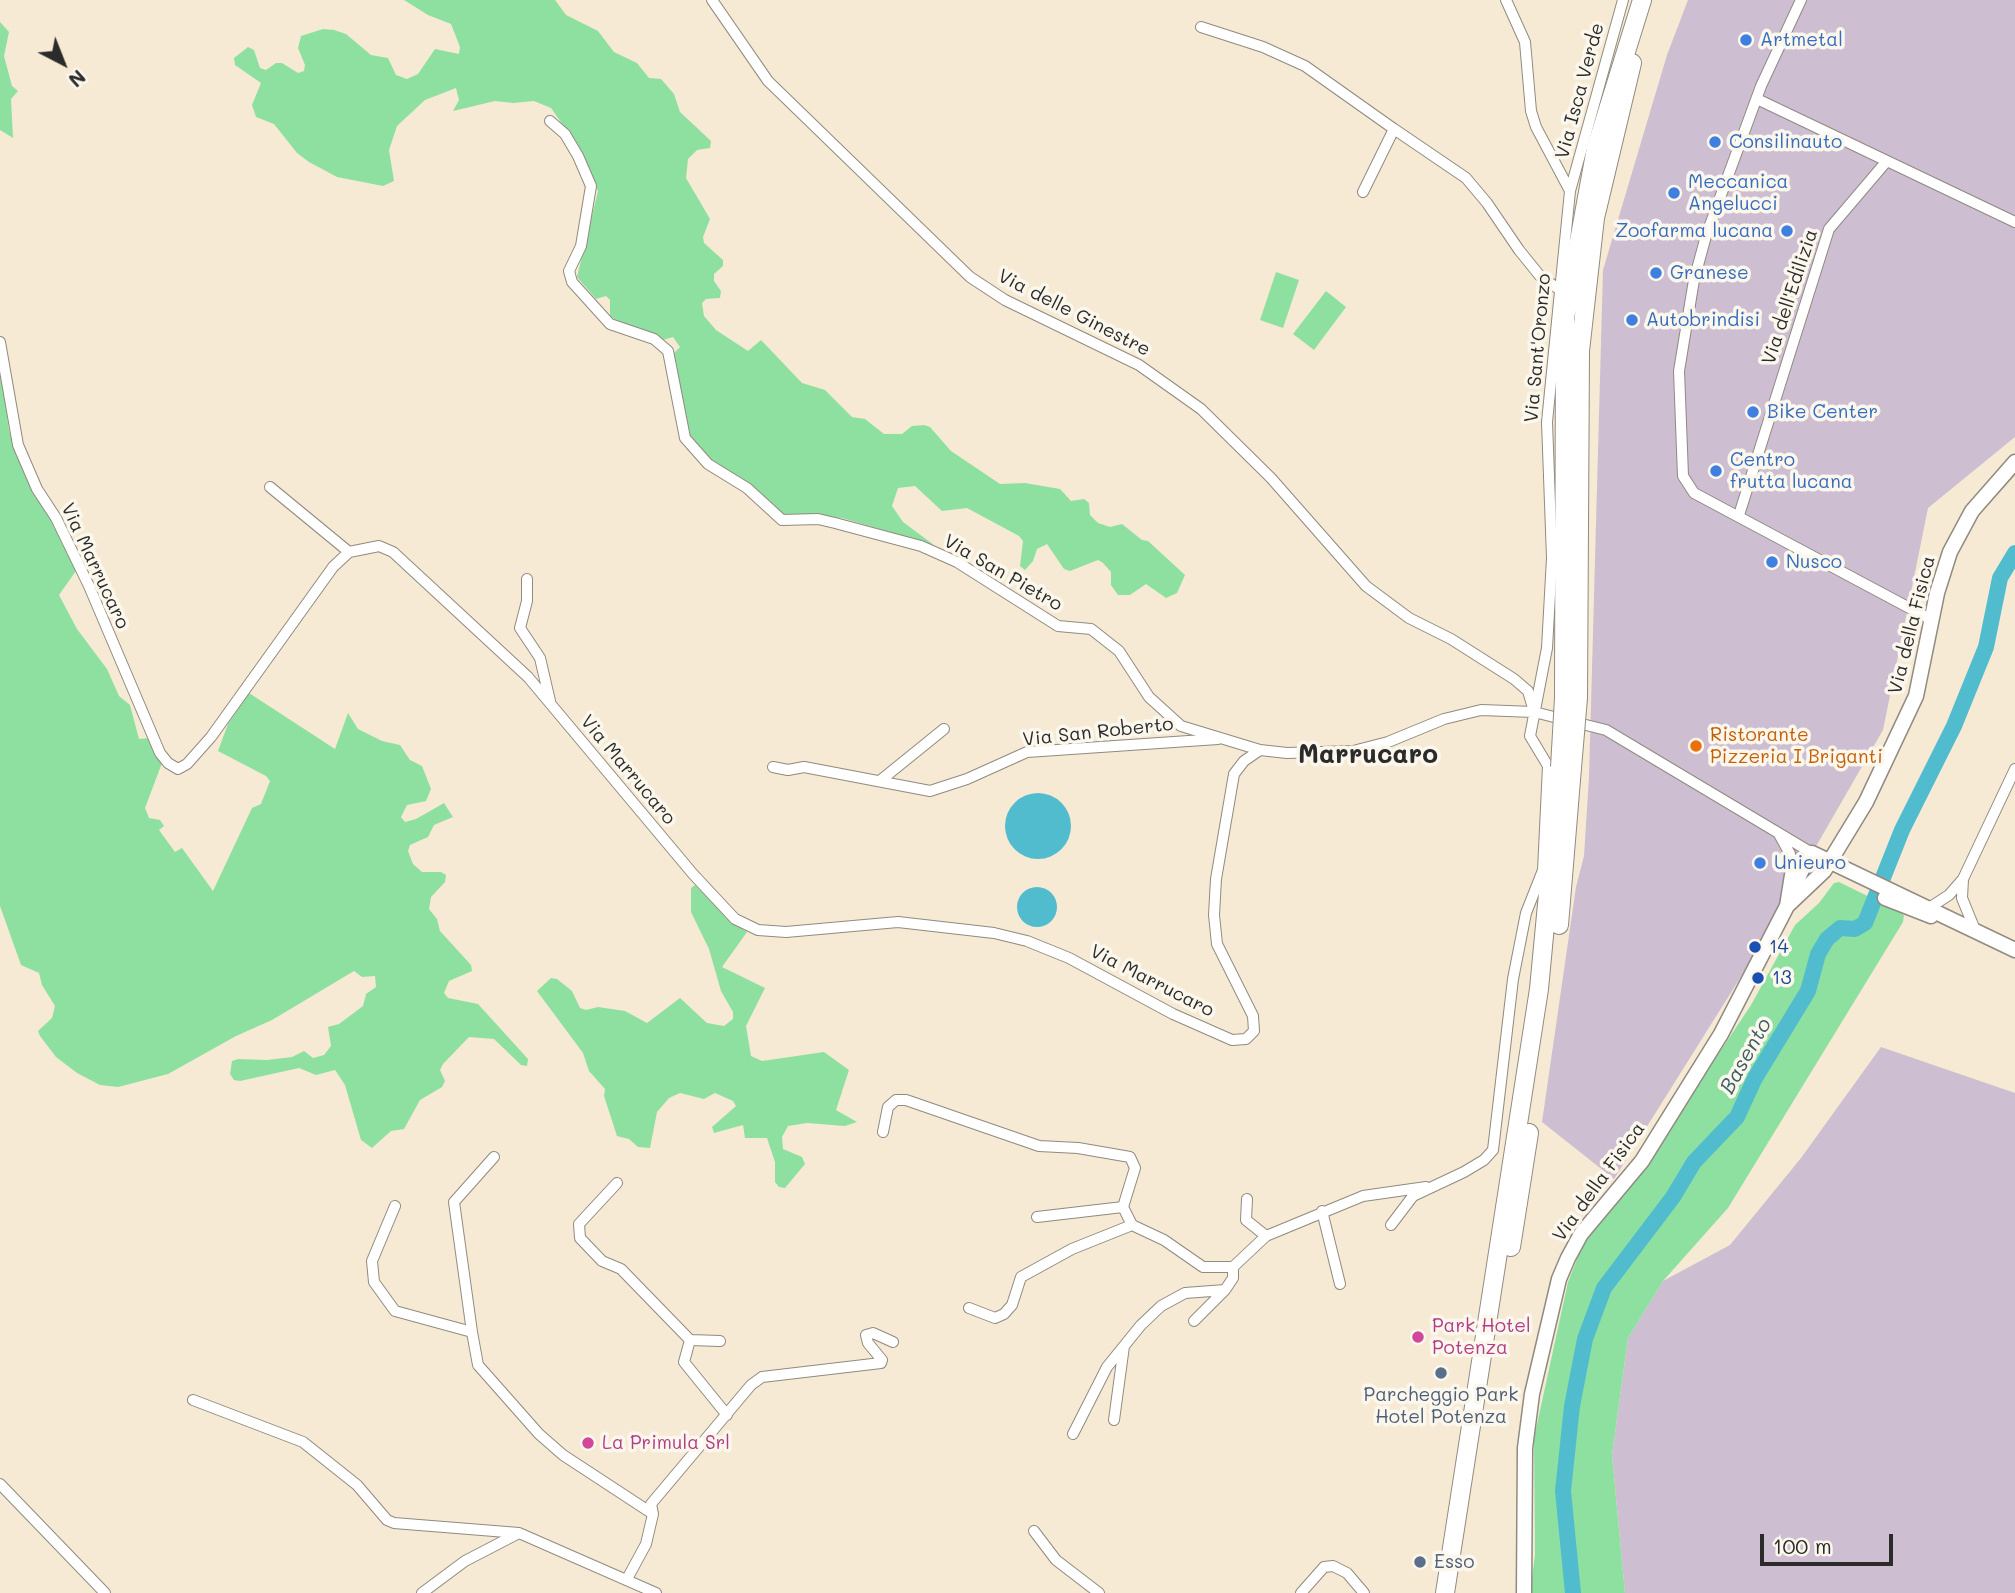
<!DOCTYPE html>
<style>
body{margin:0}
#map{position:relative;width:2015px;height:1593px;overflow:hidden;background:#f6ead4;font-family:Mali,sans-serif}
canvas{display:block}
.north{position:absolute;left:28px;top:28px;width:70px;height:70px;-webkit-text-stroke:5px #fbf7ec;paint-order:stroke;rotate:138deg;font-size:19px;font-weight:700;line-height:28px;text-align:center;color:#2b2b2b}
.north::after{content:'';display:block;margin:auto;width:24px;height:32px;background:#2b2b2b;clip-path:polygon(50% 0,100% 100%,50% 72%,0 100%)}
.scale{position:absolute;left:1760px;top:1534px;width:133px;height:32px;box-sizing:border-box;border:4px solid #2b2b2b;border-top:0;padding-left:9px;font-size:21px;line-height:24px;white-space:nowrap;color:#2b2b2b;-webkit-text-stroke:5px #fbf7ec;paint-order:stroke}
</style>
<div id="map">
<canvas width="2015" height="1593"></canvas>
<div class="north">N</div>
<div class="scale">100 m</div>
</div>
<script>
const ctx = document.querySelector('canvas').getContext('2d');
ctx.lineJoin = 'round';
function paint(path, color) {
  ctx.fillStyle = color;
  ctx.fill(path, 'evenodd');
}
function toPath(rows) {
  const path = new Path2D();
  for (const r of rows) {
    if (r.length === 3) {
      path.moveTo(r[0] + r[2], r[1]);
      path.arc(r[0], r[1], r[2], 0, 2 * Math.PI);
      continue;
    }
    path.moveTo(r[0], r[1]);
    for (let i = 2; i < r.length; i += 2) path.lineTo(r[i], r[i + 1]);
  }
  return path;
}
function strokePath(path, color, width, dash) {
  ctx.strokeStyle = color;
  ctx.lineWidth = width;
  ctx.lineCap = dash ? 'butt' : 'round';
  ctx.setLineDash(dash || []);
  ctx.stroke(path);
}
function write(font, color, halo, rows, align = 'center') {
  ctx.font = font + ' Mali,sans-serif';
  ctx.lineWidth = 7;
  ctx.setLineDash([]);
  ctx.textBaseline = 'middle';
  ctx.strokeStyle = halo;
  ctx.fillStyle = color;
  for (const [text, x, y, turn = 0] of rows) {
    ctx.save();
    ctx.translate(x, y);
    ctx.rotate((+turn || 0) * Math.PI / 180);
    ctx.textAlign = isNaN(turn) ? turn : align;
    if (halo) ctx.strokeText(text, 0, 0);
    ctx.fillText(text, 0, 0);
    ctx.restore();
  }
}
const industrial = toPath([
 [1688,0,2015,0,2015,437,1928,508,1883,730,1742,975,1614,1179,1542,1122,1576,887,1584,856,1589,777,1603,270,1667,55],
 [1881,1047,2015,1093,2015,1593,1625,1593,1612,1455,1628,1338,1663,1281,1730,1245,1801,1158]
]);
const green = toPath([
 [404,0,555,0,566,15,598,31,614,52,637,63,649,78,661,79,674,94,680,112,711,141,710,148,697,150,688,159,686,178,710,219,703,237,704,243,723,260,723,266,714,274,714,281,721,291,720,298,706,299,702,303,704,316,716,330,748,351,761,340,802,383,825,390,852,417,865,419,884,434,902,434,912,426,924,425,930,427,951,451,1000,484,1025,483,1060,489,1071,501,1084,499,1089,503,1090,515,1098,523,1110,527,1122,524,1142,540,1148,541,1185,575,1177,593,1166,598,1146,584,1130,595,1118,595,1111,585,1111,572,1103,563,1098,560,1070,571,1064,569,1047,544,1037,549,1033,561,1025,570,1020,566,1023,541,1019,536,967,508,942,511,915,486,898,488,892,506,903,522,934,545,842,518,780,514,710,460,687,434,672,355,680,347,673,337,663,340,616,320,610,316,610,300,606,296,596,299,577,277,598,191,574,141,551,108,534,101,513,103,495,101,453,111,459,100,456,88,425,100,397,126,389,150,394,181,383,186,337,177,309,162,297,153,274,124,256,117,252,105,261,83,235,65,234,58,248,47,254,50,260,68,266,70,276,63,282,63,298,73,304,71,305,65,298,48,301,36,323,29,334,30,346,34,371,55,388,58,396,75,407,79,418,74,435,49,459,54,460,47,451,24,428,15],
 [0,22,9,32,4,56,12,86,18,91,11,99,13,138,0,130],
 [1276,272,1299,280,1283,328,1260,320],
 [1326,291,1346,307,1314,350,1293,334],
 [0,363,9,431,31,481,78,568,59,595,77,629,107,669,119,696,130,705,139,739,150,738,162,763,145,808,149,818,160,820,164,826,159,830,175,852,182,848,213,891,252,808,261,804,270,781,266,776,218,751,228,724,249,693,335,749,348,713,358,729,382,741,400,745,410,760,422,766,431,789,426,801,407,805,401,817,405,822,416,819,444,803,453,817,434,825,428,837,410,845,408,851,413,864,422,872,441,872,446,875,445,882,431,897,429,909,437,919,440,931,471,965,472,971,449,981,444,993,448,998,478,1004,528,1059,527,1066,521,1065,494,1039,469,1037,443,1064,440,1070,445,1081,442,1087,420,1100,404,1129,391,1131,372,1148,361,1140,345,1085,335,1070,316,1075,299,1068,240,1081,234,1080,230,1074,232,1061,238,1059,267,1060,292,1057,304,1051,313,1058,324,1055,331,1046,328,1027,339,1024,363,1006,366,994,376,987,375,976,362,977,354,971,272,1020,236,1036,168,1074,118,1087,100,1085,77,1073,56,1057,40,1036,38,1031,52,1018,55,1006,42,985,39,973,21,965,0,906],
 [1839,882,1896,910,1904,915,1903,922,1728,1208,1663,1281,1628,1338,1612,1455,1625,1593,1530,1593,1535,1555,1534,1438,1568,1282,1585,1239,1635,1179,1751,1005,1795,925,1819,903,1834,883],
 [695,885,734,924,747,932,722,967,765,988,746,1026,751,1056,762,1061,824,1052,849,1070,836,1110,857,1122,845,1126,807,1123,788,1126,782,1137,783,1149,802,1157,805,1164,785,1188,779,1187,775,1182,775,1162,767,1138,745,1138,743,1125,714,1133,712,1127,736,1106,733,1101,715,1093,704,1099,680,1093,669,1098,657,1112,650,1148,638,1147,629,1139,617,1136,604,1096,605,1089,589,1071,583,1053,537,991,551,978,557,979,572,991,580,1008,586,1010,598,1007,625,1011,647,1023,680,998,707,1023,724,1026,733,1019,733,1012,721,991,709,949,691,912,691,888]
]);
const water = toPath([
 [1038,826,33],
 [1037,907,20]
]);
const river = toPath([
 [1573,1593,1563,1491,1572,1406,1585,1339,1604,1288,1673,1197,1694,1162,1737,1117,1755,1078,1808,991,1818,954,1827,939,1840,928,1855,929,1865,923,1902,830,1954,726,1986,647,2000,578,2015,553]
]);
const street = toPath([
 [712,0,768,81,970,277,1005,300,1139,365,1201,409,1271,478,1366,586,1409,618,1451,639,1514,679,1528,691,1533,708],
 [1801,0,1761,86,1706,236,1694,280,1679,371,1683,476,1694,493,1932,620],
 [1201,27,1263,47,1305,66,1394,129],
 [1757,99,2015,222],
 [550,121,565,134,578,156,591,186,581,246,569,271,572,282,610,324,654,339,668,351,685,438,708,464,747,488,782,520,818,519,835,523,921,546,957,562,1058,626,1091,629,1119,651,1149,697,1181,726,1260,750,1287,753,1353,751,1388,742,1444,719,1481,710,1534,712,1606,730,1812,853,1792,896],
 [1570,191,1623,0],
 [1363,192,1394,129,1466,178,1487,203,1519,250,1540,276,1560,290],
 [0,342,18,445,37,489,56,518,89,586,160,753,168,763,178,769,187,764,211,737,333,567,349,552,379,546,393,552,528,677,693,874,735,919,758,930,786,932,898,922,994,933,1027,941,1069,958,1173,1014,1232,1040,1246,1039,1254,1031,1253,1016,1217,944,1214,915,1216,879,1234,774,1244,761,1260,750],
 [270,487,349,552],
 [1739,515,1829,229,1886,162],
 [527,579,527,601,520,628,540,658,550,701],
 [773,767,788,770,804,767,930,791,967,779,1027,752,1218,739],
 [881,780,944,729],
 [1779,834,1790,854,1792,871],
 [1963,879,1962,898,1975,930],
 [1929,908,1949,895,1963,879,2015,769],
 [883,1132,888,1107,896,1100,906,1100,1039,1146,1078,1148,1130,1157,1135,1168,1123,1207,1132,1225,1164,1240,1203,1267,1233,1267,1266,1236,1363,1196,1426,1187],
 [617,1183,579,1224,580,1238,602,1261,621,1269,690,1340],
 [1247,1199,1246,1220,1266,1236],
 [395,1206,372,1261,374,1282,395,1311,472,1332,478,1365,539,1434,563,1455,653,1514],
 [1322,1211,1340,1284],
 [1037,1217,1123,1207],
 [1391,1225,1413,1196,1464,1172,1484,1160,1493,1150,1513,979,1526,913,1543,870,1548,766,1530,736,1547,648,1552,558,1547,422,1570,191,1536,127,1531,111,1525,42,1506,0],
 [969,1308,995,1318,1004,1314,1012,1305,1021,1277,1072,1249,1132,1225],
 [1194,1321,1225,1290,1233,1278,1233,1267],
 [472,1332,454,1202,494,1157],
 [720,1341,690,1340,684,1362,727,1415],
 [193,1400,303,1442,357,1485,387,1520,394,1523,519,1533,656,1593],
 [1114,1420,1124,1346],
 [1073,1434,1107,1367,1141,1325,1161,1306,1185,1293,1225,1290],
 [0,1484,105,1593],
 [1034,1531,1056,1560,1099,1593],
 [627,1579,646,1544,653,1514,651,1504,751,1385,762,1377,881,1363,882,1360,868,1343,866,1335,873,1333,893,1342],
 [422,1593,465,1561,519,1533],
 [1301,1593,1324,1567,1333,1566,1347,1573,1364,1593]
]);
const secondary = toPath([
 [1885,898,1931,916],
 [1787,906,1792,875,1800,860,1812,853,2015,950],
 [1524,1593,1525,1448,1532,1394,1559,1279,1568,1258,1581,1234,1642,1161,1721,1034,1787,906,1824,871,1866,802,1916,696,1937,593,1950,552,1972,511,2015,462]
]);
const highway = toPath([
 [1564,698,1565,318,1596,148,1642,0],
 [1578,698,1580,351,1595,218,1632,63],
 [1559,925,1572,768],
 [1511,1247,1529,1133],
 [1445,1593,1539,989,1560,767]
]);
const highwayBridge = toPath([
 [1560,767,1564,698],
 [1572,768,1578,698]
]);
const markers = [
 [1746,40,7,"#3f7fe0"],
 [1715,142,7,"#3f7fe0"],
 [1674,193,7,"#3f7fe0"],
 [1787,231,7,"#3f7fe0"],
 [1656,273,7,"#3f7fe0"],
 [1632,320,7,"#3f7fe0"],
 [1753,412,7,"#3f7fe0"],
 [1716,471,7,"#3f7fe0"],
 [1772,562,7,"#3f7fe0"],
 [1696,746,7,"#e8710a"],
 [1760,863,7,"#3f7fe0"],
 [1755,947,7,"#1a4fb4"],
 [1758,978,7,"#1a4fb4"],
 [1418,1337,7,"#d1479c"],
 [1441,1373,7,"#5c6f8a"],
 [588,1443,7,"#d1479c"],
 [1420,1562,7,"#5c6f8a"]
];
const shopNames = [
 ["Artmetal",1760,40],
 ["Consilinauto",1729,142],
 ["Meccanica",1688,182],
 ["Angelucci",1688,204],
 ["Zoofarma lucana",1773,231,"right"],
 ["Granese",1670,273],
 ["Autobrindisi",1646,320],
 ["Bike Center",1767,412],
 ["Centro",1730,460],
 ["frutta lucana",1730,482],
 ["Nusco",1786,562],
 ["Unieuro",1774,863]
];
const streetNames = [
 ["Via Isca Verde",1580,91,-75],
 ["Via dell'Edilizia",1790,297,-72],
 ["Via delle Ginestre",1074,313,27],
 ["Via Sant'Oronzo",1538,348,-85],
 ["Via Marrucaro",95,566,65],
 ["Via San Pietro",1003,573,30],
 ["Via della Fisica",1912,625,-76],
 ["Via San Roberto",1098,732,-6],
 ["Via Marrucaro",628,770,50],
 ["Via Marrucaro",1152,981,27],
 ["Via della Fisica",1599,1182,-54]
];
const foodNames = [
 ["Ristorante",1710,735],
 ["Pizzeria I Briganti",1710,757]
];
const transitNames = [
 ["14",1769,947],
 ["13",1772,978]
];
const hotelNames = [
 ["Park Hotel",1432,1326],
 ["Potenza",1432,1348],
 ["La Primula Srl",602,1443]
];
const serviceNames = [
 ["Parcheggio Park",1441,1395],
 ["Hotel Potenza",1441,1417],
 ["Esso",1434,1562,"left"]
];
const waterNames = [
 ["Basento",1746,1056,-61]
];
const districtNames = [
 ["Marrucaro",1368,755]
];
paint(industrial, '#cdbed2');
paint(green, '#8ee0a0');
paint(water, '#52bccf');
strokePath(river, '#52bccf', 16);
strokePath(street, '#908a80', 12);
strokePath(secondary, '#908a80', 17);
strokePath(highway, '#908a80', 20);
strokePath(street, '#fff', 10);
strokePath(secondary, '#fff', 14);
strokePath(highway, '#fff', 18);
strokePath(highwayBridge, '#908a80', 20, []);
strokePath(highwayBridge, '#fff', 18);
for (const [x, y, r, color] of markers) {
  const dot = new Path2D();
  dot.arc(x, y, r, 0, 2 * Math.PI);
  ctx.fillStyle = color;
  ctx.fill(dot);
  strokePath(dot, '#fbf7ec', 2.5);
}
write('19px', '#366cbe', '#fbf7ec', shopNames, 'left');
write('19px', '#2b2b2b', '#fbf7ec', streetNames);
write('19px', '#c56008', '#fbf7ec', foodNames, 'left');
write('19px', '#164399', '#fbf7ec', transitNames, 'left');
write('19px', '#b23c85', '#fbf7ec', hotelNames, 'left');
write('19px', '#4e5e75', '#fbf7ec', serviceNames);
write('italic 21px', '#395e64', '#fbf7ec', waterNames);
write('bold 26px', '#2b2b2b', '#fbf7ec', districtNames);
</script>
